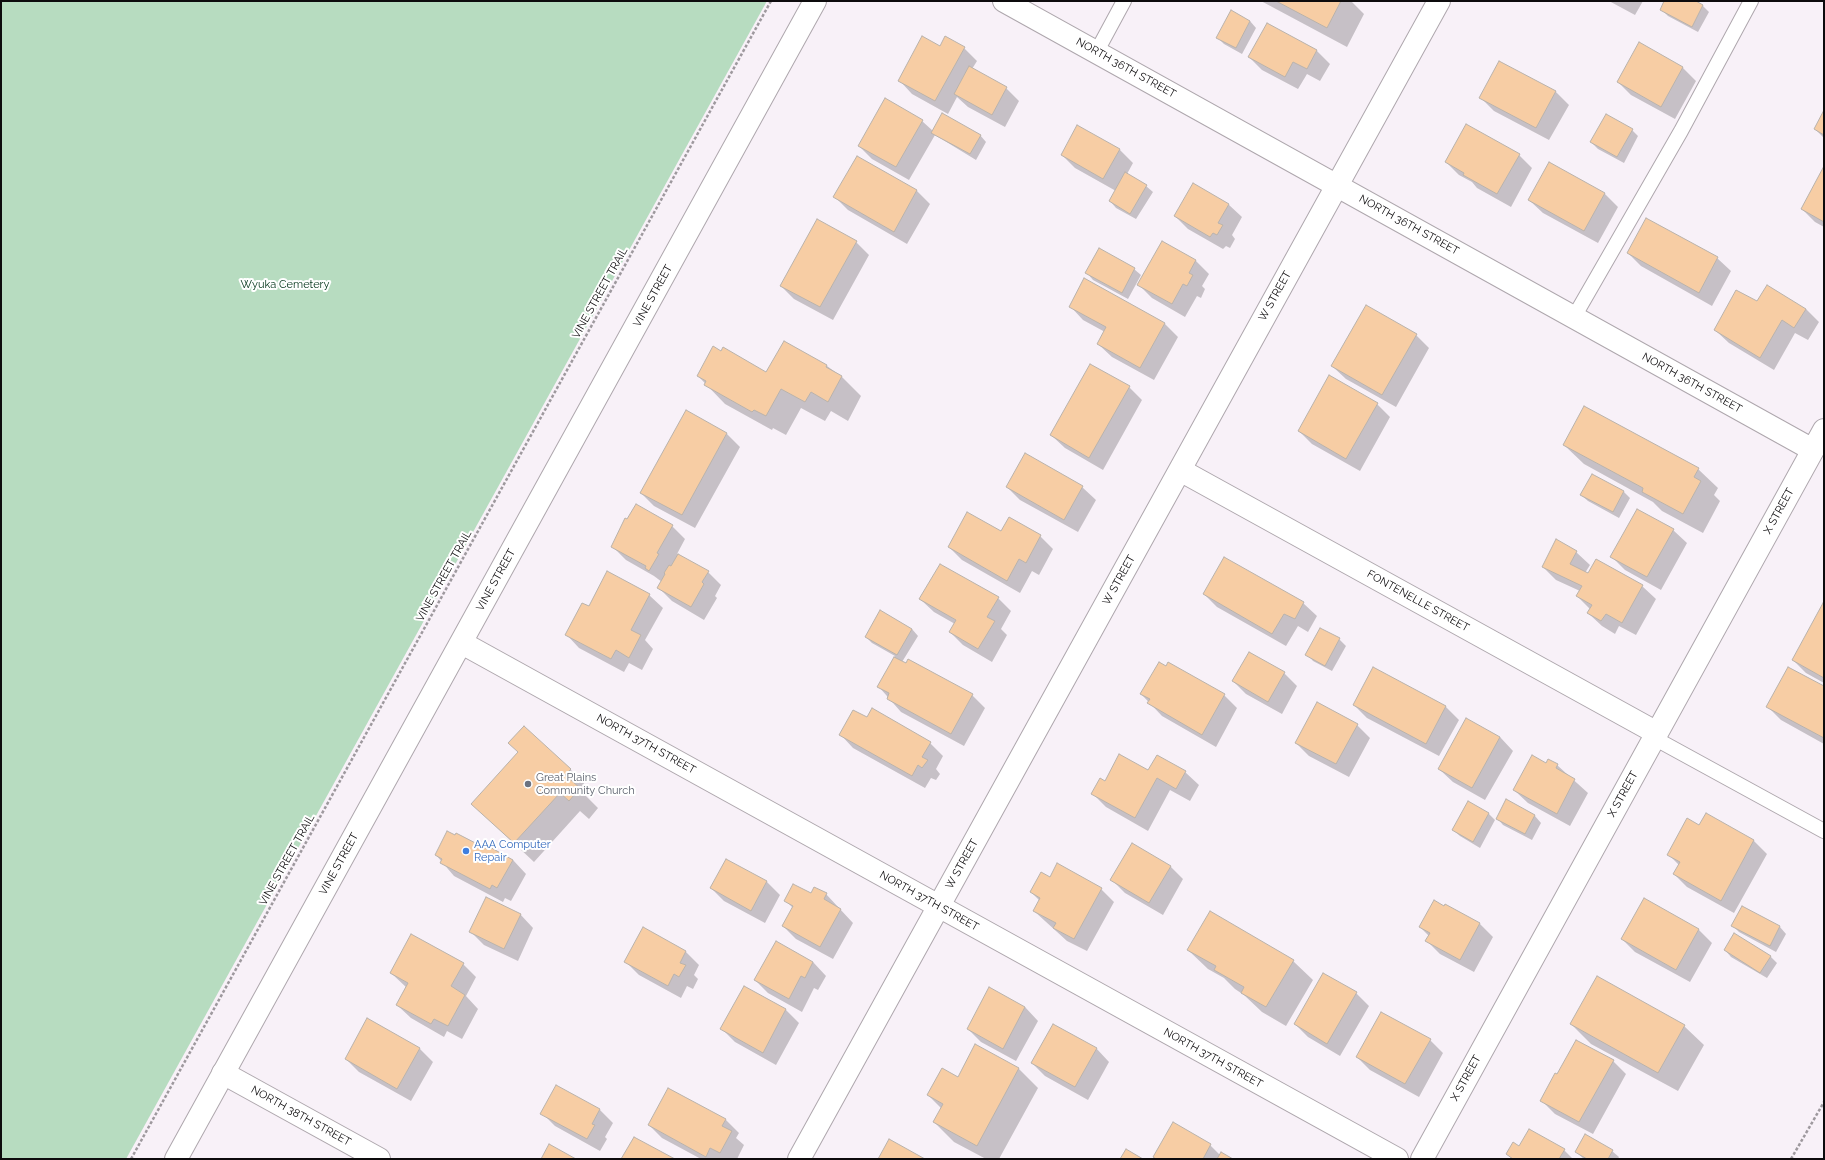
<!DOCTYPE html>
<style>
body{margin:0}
#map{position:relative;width:1825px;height:1160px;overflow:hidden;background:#f8f1f8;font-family:Raleway,sans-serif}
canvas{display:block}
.frame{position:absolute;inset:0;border:2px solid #0d0b0d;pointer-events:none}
</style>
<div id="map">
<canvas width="1825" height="1160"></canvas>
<div class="frame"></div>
</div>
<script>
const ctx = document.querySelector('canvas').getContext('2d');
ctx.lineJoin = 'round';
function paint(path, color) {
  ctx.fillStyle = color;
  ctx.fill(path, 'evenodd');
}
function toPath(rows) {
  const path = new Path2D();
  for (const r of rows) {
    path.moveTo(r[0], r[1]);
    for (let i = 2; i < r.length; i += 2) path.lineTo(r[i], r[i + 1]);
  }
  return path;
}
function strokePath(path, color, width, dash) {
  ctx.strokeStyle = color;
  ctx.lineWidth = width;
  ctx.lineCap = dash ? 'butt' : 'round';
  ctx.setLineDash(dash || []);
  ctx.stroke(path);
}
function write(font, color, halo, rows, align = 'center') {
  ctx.font = font + ' Raleway,sans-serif';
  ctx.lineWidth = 4;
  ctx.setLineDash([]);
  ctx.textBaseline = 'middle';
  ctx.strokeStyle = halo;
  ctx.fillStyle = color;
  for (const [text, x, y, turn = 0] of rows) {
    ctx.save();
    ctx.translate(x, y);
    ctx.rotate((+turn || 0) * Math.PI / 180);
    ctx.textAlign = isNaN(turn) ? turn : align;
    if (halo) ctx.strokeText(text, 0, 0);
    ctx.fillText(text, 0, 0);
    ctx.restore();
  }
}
const green = toPath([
 [1,1,767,1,126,1159,1,1159]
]);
const shadow = toPath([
 [1261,1,1351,1,1364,14,1347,47],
 [1609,1,1643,1,1635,15],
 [1666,1,1694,1,1703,6,1709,12,1698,32,1668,16,1661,9],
 [1231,12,1250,21,1256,28,1242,54,1224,44,1217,37],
 [1267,24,1317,51,1330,64,1320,81,1307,74,1298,89,1262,70,1249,57],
 [1639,44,1683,68,1696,81,1675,119,1631,95,1618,82],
 [964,48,977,61,972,69,1006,88,1019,101,1005,127,968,107,957,97,948,114,912,94,899,80],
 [1555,91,1569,105,1549,140,1494,111,1481,98],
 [1824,112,1824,138,1815,129],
 [922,121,933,131,980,135,986,142,976,160,935,135,909,180,872,159,859,146],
 [1078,126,1120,150,1133,163,1127,174,1146,186,1153,192,1136,219,1116,208,1110,201,1116,191,1075,168,1062,155],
 [1632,130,1638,136,1624,163,1598,149,1591,142],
 [1519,155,1532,168,1511,207,1477,188,1472,182,1459,175,1446,162],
 [857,157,917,191,930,204,907,244,848,210,835,197],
 [1824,168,1824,227,1815,222,1802,209],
 [1604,193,1618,207,1598,243,1543,213,1529,200],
 [1228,204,1242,217,1232,235,1235,239,1230,248,1226,246,1223,249,1188,229,1175,216],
 [1646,220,1717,258,1731,271,1712,306,1641,266,1628,253],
 [856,242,869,255,833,320,794,299,781,286],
 [1163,242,1196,261,1209,274,1202,286,1205,289,1201,298,1197,296,1185,317,1152,298,1139,285],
 [1134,269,1141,275,1128,299,1093,280,1087,273],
 [1084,280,1165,324,1178,337,1154,380,1112,357,1098,344,1105,332,1083,320,1070,306],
 [1757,303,1806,309,1819,322,1808,340,1795,333,1774,370,1729,343,1715,330],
 [1416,335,1429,348,1396,407,1346,379,1332,366],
 [785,342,827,366,842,377,861,396,848,421,831,411,825,421,801,408,786,435,773,428,772,430,725,404,698,376,767,373],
 [1129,387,1142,400,1103,470,1065,448,1051,435],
 [1377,404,1390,417,1360,471,1312,444,1299,431],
 [686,411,727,434,740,447,695,528,654,506,641,493],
 [1564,445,1698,469,1718,488,1714,495,1720,501,1703,533,1662,511,1653,502,1584,464],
 [1592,475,1624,492,1630,498,1619,518,1588,501,1581,495],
 [1007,487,1082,487,1096,500,1078,532,1020,500],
 [1637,510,1673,530,1687,543,1661,590,1625,570,1612,557],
 [672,526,685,539,677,554,708,572,721,585,715,596,717,598,704,620,672,601,659,588,662,582,654,576,626,560,612,546],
 [1002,532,1040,536,1053,549,1039,575,1032,571,1020,593,962,560,949,547],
 [1576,552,1590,565,1585,573,1642,586,1656,599,1636,635,1619,626,1615,634,1602,626,1588,613,1590,609,1577,596,1580,591,1556,580,1543,567],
 [1204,594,1303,603,1317,616,1308,632,1298,626,1286,646,1217,607],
 [649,595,663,608,645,640,653,649,642,670,629,663,624,672,579,648,566,634,589,608],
 [998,598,1011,611,1001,629,1007,635,992,662,963,645,950,632,955,624,934,612,920,599],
 [1824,605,1824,683,1806,673,1793,660],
 [912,629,918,636,902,662,972,695,985,708,964,746,901,712,879,687,895,656,872,643,866,637],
 [1339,639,1346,646,1332,671,1313,661,1307,654],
 [1374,668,1446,707,1459,720,1439,756,1367,718,1354,705],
 [1284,673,1297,686,1282,714,1246,694,1233,681],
 [1824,687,1824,744,1781,720,1768,707],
 [1141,694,1224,695,1237,708,1216,747,1162,716],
 [867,719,930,743,943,756,936,769,940,774,936,780,931,778,925,788,853,748,840,734],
 [1357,725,1370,738,1349,777,1309,756,1296,743],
 [1500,737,1513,751,1485,800,1453,782,1439,769],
 [1157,756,1185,772,1199,785,1190,801,1170,790,1148,831,1106,807,1093,794,1105,782,1149,772],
 [1548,761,1557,765,1588,793,1570,826,1528,803,1514,790,1546,764],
 [570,769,589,789,585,795,598,808,589,819,580,811,534,862,472,804],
 [1507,801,1535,816,1541,823,1532,840,1503,825,1497,818],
 [1468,803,1489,814,1495,820,1480,848,1460,836,1453,830],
 [1706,814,1754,841,1767,854,1734,913,1687,887,1674,874,1679,865,1668,854,1699,826],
 [489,847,513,860,526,874,511,901,505,898,503,902,454,876,436,855,488,851],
 [726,860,767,882,780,895,765,923,724,901,711,888],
 [1170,866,1183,879,1163,915,1125,893,1112,880],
 [1050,878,1101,889,1114,902,1087,951,1067,941,1034,911,1040,901,1031,892],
 [826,894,853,923,833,959,796,939,783,926,793,908,785,900,811,895],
 [1644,899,1699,930,1712,943,1690,982,1635,952,1622,939],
 [1445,905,1480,924,1493,937,1474,972,1440,954,1427,941,1429,936,1420,927],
 [1742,907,1780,927,1786,934,1776,952,1739,932,1733,926],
 [520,914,533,928,518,961,484,945,471,932],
 [644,929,686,952,699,965,694,975,698,979,693,989,687,986,681,998,639,975,626,962],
 [1188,950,1293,961,1313,980,1286,1026,1262,1012,1244,995,1235,989,1224,978,1208,969],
 [1725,950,1770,956,1777,963,1767,978,1731,957],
 [813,962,826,976,818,990,814,988,802,1012,768,993,755,980],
 [463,964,476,977,466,996,478,1009,462,1039,447,1031,444,1037,411,1018,397,1005,407,988,391,973],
 [744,987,786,1010,799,1023,776,1065,735,1042,722,1029],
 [1356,993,1369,1006,1340,1056,1308,1037,1295,1024],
 [1025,1007,1038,1021,1016,1061,981,1042,968,1029],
 [368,1019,420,1049,433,1062,411,1101,359,1072,346,1059],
 [1571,1024,1684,1026,1704,1045,1678,1091,1591,1044],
 [1430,1040,1443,1053,1419,1097,1370,1070,1357,1057],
 [976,1045,1019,1069,1038,1088,999,1159,986,1159,954,1142,934,1122,942,1109,928,1095,958,1078],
 [1096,1048,1109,1062,1088,1100,1045,1076,1032,1063],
 [1613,1061,1626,1074,1593,1134,1555,1114,1542,1101],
 [556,1086,600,1110,613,1123,605,1137,607,1139,600,1151,555,1126,542,1113],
 [669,1089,726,1120,739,1133,736,1138,744,1145,737,1159,701,1159,662,1138,649,1125],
 [1210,1145,1220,1155,1231,1159,1156,1159,1154,1157],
 [1520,1147,1564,1150,1573,1159,1512,1159,1507,1154],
 [1612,1151,1619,1157,1618,1159,1584,1159,1576,1152]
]);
const building = toPath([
 [1276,1,1341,1,1327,28,1276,1],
 [1664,1,1696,1,1703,5,1692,27,1660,10,1664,1],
 [1231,10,1250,21,1236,48,1216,38,1231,10],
 [1267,23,1317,50,1307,69,1293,62,1285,77,1248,57,1267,23],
 [922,36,940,46,945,36,965,47,935,101,898,81,922,36],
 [1639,42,1683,67,1661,107,1617,82,1639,42],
 [1499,61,1556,91,1536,128,1479,98,1499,61],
 [969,66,1007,87,992,115,954,94,969,66],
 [885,98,923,120,896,167,858,146,885,98],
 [1824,110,1824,135,1814,129,1824,110],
 [942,113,981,135,970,154,931,133,942,113],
 [1606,114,1633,129,1617,157,1590,142,1606,114],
 [1466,124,1520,154,1497,194,1463,175,1464,173,1445,162,1466,124],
 [1077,125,1120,149,1103,179,1061,155,1077,125],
 [857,156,917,190,894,232,833,197,857,156],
 [1549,162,1605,193,1584,231,1528,200,1549,162],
 [1824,166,1824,222,1801,209,1824,166],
 [1125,172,1147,185,1130,214,1109,201,1125,172],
 [1193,183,1229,204,1218,223,1223,225,1217,235,1213,233,1210,237,1174,216,1193,183],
 [1646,218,1718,257,1699,293,1627,253,1646,218],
 [817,219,857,241,820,307,780,286,817,219],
 [1162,241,1196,260,1189,273,1193,275,1187,286,1183,284,1172,304,1137,285,1162,241],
 [1099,248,1135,268,1122,293,1085,273,1099,248],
 [1084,278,1165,323,1140,368,1097,344,1106,327,1069,307,1084,278],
 [1767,285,1806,309,1794,328,1782,320,1760,358,1714,330,1736,290,1757,301,1767,285],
 [1366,305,1417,334,1382,395,1331,366,1366,305],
 [784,341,827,365,826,367,842,376,828,402,811,392,805,402,781,389,766,416,754,410,752,412,704,385,706,381,697,376,713,346,721,351,723,347,766,372,784,341],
 [1090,364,1130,386,1089,458,1050,435,1090,364],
 [1329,375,1378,403,1346,459,1298,431,1329,375],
 [1584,406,1699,468,1694,477,1701,481,1683,514,1642,492,1643,488,1563,445,1584,406],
 [686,410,727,433,682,515,640,493,686,410],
 [1025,453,1083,486,1064,520,1006,487,1025,453],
 [1592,474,1624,491,1613,512,1580,495,1592,474],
 [636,504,673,525,657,553,659,554,649,571,645,568,646,566,611,547,625,518,627,519,636,504],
 [1637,509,1674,529,1647,577,1610,557,1637,509],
 [967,512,1001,531,1009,517,1041,535,1026,563,1019,559,1007,581,948,547,967,512],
 [1556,539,1577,551,1570,564,1588,573,1596,559,1643,585,1622,623,1606,614,1601,621,1587,613,1592,605,1576,596,1582,586,1542,567,1556,539],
 [678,554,709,571,702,582,704,584,691,607,657,588,665,574,664,573,669,565,671,566,678,554],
 [1224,557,1304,602,1295,619,1284,614,1272,634,1203,594,1224,557],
 [940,564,999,597,987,617,995,621,978,649,949,632,956,620,919,599,940,564],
 [607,571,650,594,631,630,641,635,629,658,616,650,611,659,565,635,582,603,589,606,607,571],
 [1823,603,1824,604,1824,678,1792,660,1823,603],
 [880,610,912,629,897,655,865,637,880,610],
 [1320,628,1340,638,1325,666,1305,655,1320,628],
 [1249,652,1285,672,1268,702,1232,681,1249,652],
 [894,657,906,663,908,659,973,694,951,734,887,699,889,693,877,687,894,657],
 [1159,662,1166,666,1168,662,1225,694,1202,735,1147,703,1150,699,1140,694,1159,662],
 [1373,667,1446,706,1426,744,1353,705,1373,667],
 [1788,667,1824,686,1824,738,1766,707,1788,667],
 [1317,702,1358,724,1336,764,1295,743,1317,702],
 [872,708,931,742,922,757,928,760,922,768,918,765,912,776,839,735,853,710,867,717,872,708],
 [1466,718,1500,737,1472,788,1438,769,1466,718],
 [524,726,571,769,565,775,580,788,569,801,560,793,514,843,471,804,518,752,508,743,524,726],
 [1119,754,1148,770,1157,755,1186,771,1176,789,1157,778,1135,818,1091,794,1100,778,1105,781,1119,754],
 [1532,755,1546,763,1548,759,1558,764,1556,768,1575,779,1557,814,1513,790,1532,755],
 [1506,799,1535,815,1525,834,1496,819,1506,799],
 [1468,801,1489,813,1473,842,1452,830,1468,801],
 [1706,813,1754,840,1721,901,1673,874,1680,862,1667,855,1687,818,1699,825,1706,813],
 [447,831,455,835,456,833,487,849,488,846,513,860,497,888,492,885,490,889,440,863,442,859,435,855,447,831],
 [1132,843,1171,866,1149,903,1110,880,1132,843],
 [726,859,767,881,751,911,710,888,726,859],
 [1057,863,1102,888,1074,939,1053,928,1056,923,1033,911,1040,898,1030,892,1041,872,1050,877,1057,863],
 [793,884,811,893,814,887,827,893,824,899,841,909,820,947,782,926,793,906,784,901,793,884],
 [486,897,521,914,504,949,469,932,486,897],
 [1644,898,1699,929,1676,970,1621,939,1644,898],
 [1434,900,1444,906,1445,904,1480,923,1460,960,1425,941,1430,933,1419,927,1434,900],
 [1742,906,1780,926,1770,946,1731,926,1742,906],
 [1210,911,1294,960,1266,1007,1241,993,1244,987,1214,970,1216,966,1187,950,1210,911],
 [643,927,686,951,680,963,686,965,679,977,674,974,668,986,624,962,643,927],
 [1734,933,1771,956,1760,973,1724,950,1734,933],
 [411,934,464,963,451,986,465,995,448,1026,434,1019,431,1024,396,1005,408,983,390,973,411,934],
 [776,941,813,962,805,978,801,976,789,999,754,980,776,941],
 [1323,973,1357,992,1327,1044,1294,1024,1323,973],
 [1597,976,1685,1025,1658,1073,1570,1024,1597,976],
 [744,986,786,1009,763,1053,720,1029,744,986],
 [989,987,1025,1007,1003,1049,967,1029,989,987],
 [1381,1012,1431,1039,1405,1084,1356,1057,1381,1012],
 [367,1018,420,1048,397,1089,345,1059,367,1018],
 [1053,1024,1097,1048,1075,1087,1031,1063,1053,1024],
 [1576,1040,1614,1060,1579,1122,1540,1101,1555,1073,1557,1074,1576,1040],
 [975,1044,1019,1068,977,1146,933,1122,943,1104,927,1095,942,1068,958,1077,975,1044],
 [556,1085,600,1109,592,1124,595,1125,587,1139,540,1114,556,1085],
 [668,1088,726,1119,722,1126,732,1131,720,1153,710,1148,706,1157,648,1125,668,1088],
 [1173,1122,1211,1144,1203,1159,1156,1159,1153,1157,1173,1122],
 [1529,1129,1565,1149,1559,1159,1513,1159,1506,1154,1513,1142,1519,1146,1529,1129],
 [1585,1134,1613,1150,1608,1159,1587,1159,1575,1152,1585,1134],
 [634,1137,675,1159,621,1159,634,1137],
 [889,1139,925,1159,878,1159,889,1139],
 [549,1144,576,1159,541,1159,549,1144],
 [1126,1149,1143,1159,1120,1159,1126,1149],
 [1221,1152,1233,1159,1217,1159,1221,1152]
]);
const path = toPath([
 [131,1159,771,1],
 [1791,1159,1824,1102]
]);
const lane = toPath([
 [1097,51,1124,1],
 [1574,317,1681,131,1751,1],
 [1654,738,1824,831]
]);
const street = toPath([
 [1004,1,1813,450],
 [1180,470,1657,733],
 [462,643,1397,1159],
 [223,1073,379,1159],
 [799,1159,1439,1],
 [1422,1159,1824,430]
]);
const secondary = toPath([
 [176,1159,815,1]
]);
const markers = [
 [528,784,4,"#6b7280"],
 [466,851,4,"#3f7fe0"]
];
const streetNames = [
 ["NORTH 36TH STREET",1126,68,29],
 ["NORTH 36TH STREET",1409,225,29],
 ["VINE STREET TRAIL",600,293,-61],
 ["VINE STREET",653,296,-61],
 ["W STREET",1275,296,-61],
 ["NORTH 36TH STREET",1692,383,29],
 ["X STREET",1779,511,-61],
 ["VINE STREET TRAIL",444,576,-61],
 ["VINE STREET",496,580,-61],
 ["W STREET",1119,580,-61],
 ["FONTENELLE STREET",1418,601,29],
 ["NORTH 37TH STREET",646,744,29],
 ["X STREET",1623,794,-61],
 ["VINE STREET TRAIL",287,860,-61],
 ["VINE STREET",339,864,-61],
 ["W STREET",962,864,-61],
 ["NORTH 37TH STREET",929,901,29],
 ["NORTH 37TH STREET",1213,1058,29],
 ["X STREET",1466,1078,-61],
 ["NORTH 38TH STREET",301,1116,29]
];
const parkNames = [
 ["Wyuka Cemetery",285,285]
];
const worshipNames = [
 ["Great Plains",536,778],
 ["Community Church",536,791]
];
const shopNames = [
 ["AAA Computer",474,845],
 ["Repair",474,858]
];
paint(green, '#b7dcc0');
paint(shadow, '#0003');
paint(building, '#f7cda4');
strokePath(building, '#b9b2ab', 1);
strokePath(lane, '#aea7ad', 16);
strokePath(street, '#aea7ad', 24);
strokePath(secondary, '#aea7ad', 24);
strokePath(path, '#9e999e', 2.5, [3, 2]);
strokePath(lane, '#fff', 14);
strokePath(street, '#fff', 22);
strokePath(secondary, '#fff', 22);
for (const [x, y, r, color] of markers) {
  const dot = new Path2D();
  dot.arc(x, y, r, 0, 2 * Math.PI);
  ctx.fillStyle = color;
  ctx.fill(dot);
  strokePath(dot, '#fff', 1.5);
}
write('11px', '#0d0b0d', '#fff', streetNames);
write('11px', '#013418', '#fff', parkNames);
write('11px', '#5b616d', '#fff', worshipNames, 'left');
write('11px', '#366cbe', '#fff', shopNames, 'left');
</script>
